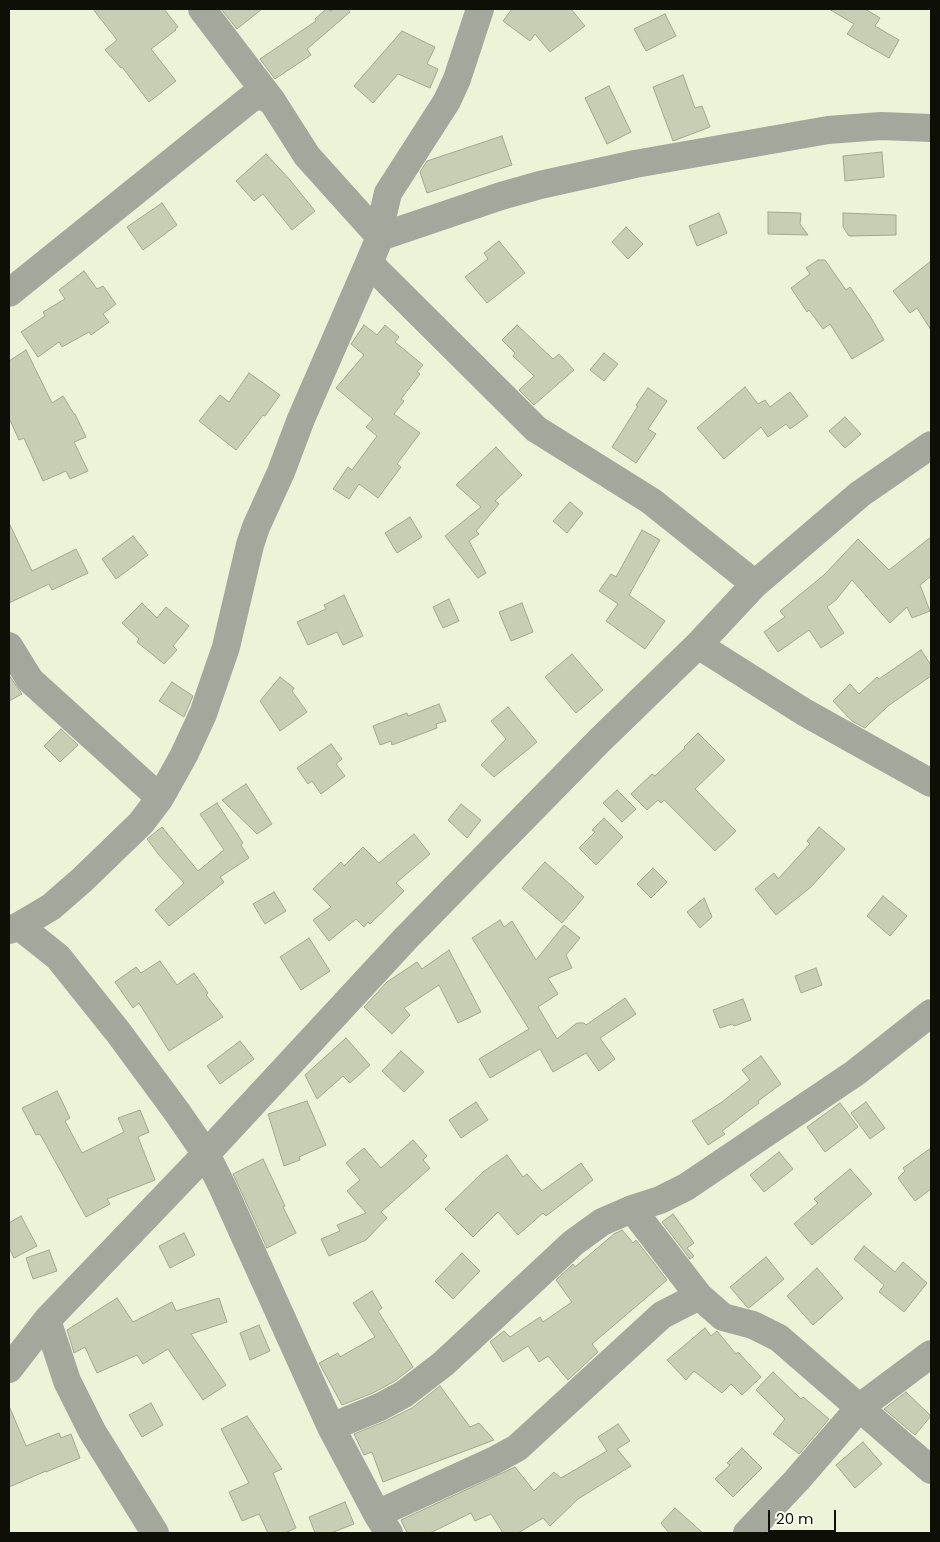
<!DOCTYPE html>
<style>
body{margin:0}
#map{position:relative;width:940px;height:1542px;overflow:hidden;background:#ecf3d7;font-family:Poppins,sans-serif}
canvas{display:block}
.frame{position:absolute;inset:0;border:10px solid #0e1007;pointer-events:none}
.scale{position:absolute;left:768px;top:1510px;width:68px;height:22px;box-sizing:border-box;border:2px solid #0e1007;border-top:0;padding-left:6px;font-size:15px;line-height:18px;white-space:nowrap;color:#0e1007;-webkit-text-stroke:4px #fbffee;paint-order:stroke}
</style>
<div id="map">
<canvas width="940" height="1542"></canvas>
<div class="frame"></div>
<div class="scale">20 m</div>
</div>
<script>
const ctx = document.querySelector('canvas').getContext('2d');
ctx.lineJoin = 'round';
function paint(path, color) {
  ctx.fillStyle = color;
  ctx.fill(path, 'evenodd');
}
function toPath(rows) {
  const path = new Path2D();
  for (const r of rows) {
    path.moveTo(r[0], r[1]);
    for (let i = 2; i < r.length; i += 2) path.lineTo(r[i], r[i + 1]);
  }
  return path;
}
function strokePath(path, color, width, dash) {
  ctx.strokeStyle = color;
  ctx.lineWidth = width;
  ctx.lineCap = dash ? 'butt' : 'round';
  ctx.setLineDash(dash || []);
  ctx.stroke(path);
}
const building = toPath([
 [93,9,164,9,178,27,175,29,176,30,151,49,176,81,149,102,122,67,121,68,105,50,117,40,93,9],
 [221,9,262,9,237,29,221,9],
 [326,9,329,9,330,11,334,9,348,9,350,12,307,49,311,55,275,79,260,59,316,21,315,19,326,9],
 [512,9,571,9,585,26,550,52,535,34,530,41,503,21,512,9],
 [829,9,865,9,880,18,875,26,899,40,889,58,847,34,854,24,829,9],
 [665,14,676,36,646,51,634,29,665,14],
 [402,31,435,47,427,64,438,69,430,88,398,74,373,103,354,86,402,31],
 [683,75,695,108,702,106,710,127,673,141,653,87,683,75],
 [609,86,631,132,607,144,585,98,609,86],
 [502,136,512,165,427,193,420,172,427,161,502,136],
 [882,152,884,177,845,181,843,156,882,152],
 [266,154,290,180,315,211,292,230,263,194,254,201,236,181,266,154],
 [162,203,177,225,143,250,127,227,162,203],
 [768,212,801,213,800,224,808,235,768,234,768,212],
 [719,213,727,233,697,246,689,226,719,213],
 [843,213,896,215,896,235,849,236,843,227,843,213],
 [626,227,643,244,628,259,612,242,626,227],
 [499,241,525,273,487,303,465,277,488,259,484,253,499,241],
 [818,260,825,260,846,290,850,287,870,316,884,340,852,359,830,324,823,329,809,310,807,312,791,288,810,274,806,268,818,260],
 [931,261,931,330,917,308,910,313,893,291,931,261],
 [84,271,97,289,103,286,116,304,103,314,109,322,91,335,89,332,62,347,59,342,38,357,21,332,45,316,43,312,65,299,59,290,84,271],
 [364,325,377,335,385,325,399,337,395,342,423,365,417,372,420,374,401,399,404,401,394,414,420,433,397,464,401,467,378,498,359,484,349,499,333,489,348,467,352,470,377,436,366,427,373,419,336,388,364,355,351,344,364,325],
 [517,325,553,359,559,354,574,370,534,405,519,390,534,376,513,356,515,353,502,340,517,325],
 [26,350,52,403,63,396,74,414,75,414,86,437,74,442,88,471,70,479,66,471,43,481,24,438,19,440,9,418,9,361,26,350],
 [604,353,618,364,604,381,590,370,604,353],
 [249,373,280,395,265,416,263,415,236,450,199,421,220,395,229,402,249,373],
 [745,387,758,404,765,400,770,407,790,392,808,416,790,429,786,424,768,437,761,427,724,459,697,428,745,387],
 [648,388,667,401,648,429,656,434,636,463,612,447,638,406,636,405,648,388],
 [845,417,861,434,845,448,829,431,845,417],
 [496,447,522,475,495,501,499,504,476,531,479,534,469,541,486,573,478,578,445,536,481,507,456,485,496,447],
 [570,502,583,513,567,533,553,521,570,502],
 [410,517,422,537,397,553,385,533,410,517],
 [9,523,32,571,76,549,88,573,52,590,49,584,9,603,9,523],
 [642,530,660,540,629,595,665,621,645,649,606,621,618,604,599,591,611,574,616,577,642,530],
 [133,536,148,555,116,579,102,559,133,536],
 [931,537,931,576,920,585,930,611,912,618,907,607,890,623,852,580,836,600,827,607,844,633,821,648,809,630,778,652,764,632,785,617,780,611,824,575,858,539,889,570,931,537],
 [344,595,363,636,343,645,337,632,308,645,297,622,326,609,324,605,344,595],
 [449,599,459,621,443,628,433,607,449,599],
 [142,603,157,618,166,607,189,626,173,646,177,650,164,664,137,642,139,639,122,623,142,603],
 [522,603,533,632,511,641,499,612,522,603],
 [921,650,931,665,931,676,888,706,865,728,852,721,833,701,850,684,859,694,877,677,879,679,921,650],
 [572,654,603,690,576,713,545,677,572,654],
 [9,675,22,694,9,701,9,675],
 [280,677,294,688,292,691,307,712,280,731,260,701,280,677],
 [172,682,193,696,184,717,159,701,172,682],
 [439,704,446,721,436,724,437,728,392,745,391,741,380,745,373,726,407,713,408,716,439,704],
 [508,707,537,742,494,777,481,765,506,739,491,721,508,707],
 [61,729,78,745,60,762,44,746,61,729],
 [698,733,725,760,695,789,736,831,715,851,664,800,661,803,658,800,647,810,631,794,652,774,655,776,685,748,684,747,698,733],
 [331,744,342,759,336,764,345,776,321,794,312,781,308,784,297,768,331,744],
 [246,784,272,824,257,834,222,800,246,784],
 [617,790,636,809,622,822,603,803,617,790],
 [217,803,243,843,241,845,249,858,220,877,224,882,169,926,155,910,184,883,159,855,147,839,162,827,198,871,224,850,200,814,217,803],
 [461,804,481,820,467,838,448,820,461,804],
 [604,818,623,837,596,865,579,848,595,832,592,830,604,818],
 [819,827,845,849,811,887,776,915,755,889,774,873,778,879,810,844,807,841,819,827],
 [414,834,430,854,396,883,404,891,370,924,368,922,364,927,356,919,329,941,313,920,331,907,313,889,341,862,344,866,363,847,379,863,414,834],
 [545,862,584,897,562,923,522,888,545,862],
 [653,868,667,882,651,898,637,884,653,868],
 [274,892,286,911,265,924,253,904,274,892],
 [883,896,907,916,890,936,867,916,883,896],
 [704,898,712,917,700,928,687,912,704,898],
 [500,920,504,927,512,921,536,960,564,925,580,938,566,955,572,968,548,978,558,994,538,1007,557,1039,577,1023,584,1023,586,1025,625,998,636,1014,600,1038,615,1059,599,1071,586,1053,553,1072,540,1049,490,1078,479,1059,529,1029,472,938,500,920],
 [309,938,330,971,301,990,280,957,309,938],
 [449,950,481,1012,458,1023,439,985,404,1008,410,1015,392,1034,364,1007,387,982,417,962,422,969,449,950],
 [160,961,177,985,194,973,208,993,206,995,223,1017,169,1051,139,1003,133,1008,115,982,136,967,141,973,160,961],
 [816,968,822,985,801,993,795,976,816,968],
 [743,999,751,1020,734,1026,732,1024,720,1028,713,1010,743,999],
 [346,1038,370,1065,350,1083,343,1076,317,1099,305,1075,346,1038],
 [240,1041,254,1059,220,1084,207,1066,240,1041],
 [401,1051,424,1072,404,1092,382,1071,401,1051],
 [761,1056,781,1084,758,1101,759,1103,722,1131,725,1134,708,1145,692,1121,722,1102,750,1080,742,1070,761,1056],
 [57,1091,70,1118,65,1121,82,1153,124,1132,118,1118,140,1110,149,1132,138,1137,155,1180,107,1199,110,1204,86,1217,40,1134,36,1135,22,1108,57,1091],
 [307,1101,326,1145,299,1157,300,1160,284,1166,268,1114,307,1101],
 [476,1102,488,1120,461,1138,449,1120,476,1102],
 [866,1102,885,1128,870,1139,851,1113,866,1102],
 [840,1103,858,1127,825,1152,807,1127,840,1103],
 [413,1140,427,1156,423,1160,430,1168,381,1212,387,1218,366,1240,329,1256,321,1239,340,1231,337,1225,366,1213,347,1191,360,1180,346,1163,364,1148,381,1168,413,1140],
 [931,1148,931,1189,915,1201,898,1178,905,1171,903,1168,931,1148],
 [779,1152,793,1169,764,1192,750,1175,779,1152],
 [507,1155,523,1177,527,1174,542,1191,581,1163,593,1180,546,1216,543,1213,518,1235,498,1212,473,1237,445,1209,483,1172,507,1155],
 [263,1159,285,1206,283,1207,296,1233,267,1248,233,1174,263,1159],
 [850,1169,872,1194,812,1245,794,1224,818,1203,814,1199,850,1169],
 [673,1214,694,1243,687,1248,694,1256,690,1259,662,1222,673,1214],
 [21,1216,37,1246,14,1258,9,1248,9,1223,21,1216],
 [622,1230,633,1243,636,1240,667,1280,592,1344,598,1352,568,1380,548,1356,539,1362,528,1346,503,1362,490,1342,504,1331,510,1337,540,1317,543,1322,572,1302,556,1280,573,1264,575,1267,614,1234,622,1230],
 [184,1233,195,1255,170,1268,159,1246,184,1233],
 [864,1246,895,1272,903,1262,927,1283,904,1312,879,1292,884,1285,854,1259,864,1246],
 [49,1250,57,1271,33,1279,26,1258,49,1250],
 [462,1253,480,1271,453,1299,435,1281,462,1253],
 [766,1257,784,1279,749,1308,747,1307,730,1287,766,1257],
 [817,1268,843,1298,813,1325,787,1296,817,1268],
 [372,1291,382,1308,378,1311,413,1367,395,1381,373,1393,342,1405,319,1363,338,1353,340,1357,375,1337,353,1303,372,1291],
 [117,1298,133,1322,172,1302,176,1311,219,1298,227,1322,191,1334,226,1385,203,1400,168,1349,143,1364,137,1355,97,1373,85,1347,74,1353,67,1330,117,1298],
 [259,1325,270,1351,250,1360,240,1333,259,1325],
 [705,1328,711,1336,717,1331,736,1354,738,1352,761,1377,742,1395,731,1384,722,1393,694,1371,686,1380,667,1360,705,1328],
 [773,1372,801,1399,803,1397,829,1419,799,1454,773,1434,785,1419,756,1390,773,1372],
 [440,1386,470,1427,479,1423,494,1440,383,1482,372,1452,364,1455,354,1434,386,1421,412,1408,440,1386],
 [906,1392,931,1416,915,1435,884,1409,906,1392],
 [151,1403,163,1425,142,1437,129,1415,151,1403],
 [9,1406,26,1446,59,1433,61,1438,71,1434,80,1458,46,1472,46,1471,9,1487,9,1406],
 [247,1416,282,1469,273,1473,296,1528,285,1533,268,1533,259,1514,242,1521,229,1492,249,1483,221,1429,247,1416],
 [618,1424,630,1441,617,1449,631,1466,578,1499,550,1526,543,1518,518,1533,503,1533,491,1514,475,1521,471,1513,430,1533,407,1533,401,1520,515,1467,534,1491,554,1472,561,1478,607,1451,598,1437,618,1424],
 [863,1442,882,1464,855,1488,836,1465,863,1442],
 [742,1448,762,1468,733,1497,715,1479,730,1465,727,1463,742,1448],
 [345,1502,354,1524,331,1533,315,1533,309,1517,345,1502],
 [675,1508,703,1533,669,1533,661,1523,675,1508]
]);
const minor = toPath([
 [202,9,272,101],
 [369,263,536,429,651,501,755,584],
 [9,293,250,99,260,95,272,101,307,156,380,237,501,196,540,185,635,164,828,130,881,126,931,128],
 [698,645,804,712,931,783],
 [9,646,30,680,160,798],
 [19,926,58,957,118,1032,177,1112,206,1154,222,1186,331,1427,377,1514,389,1533],
 [9,930,19,926,51,907,82,880,141,823,160,798,184,755,203,714,226,647,250,545,256,527,281,472,301,419,369,263,380,237,383,214,388,193,447,101,457,79,480,9],
 [632,1209,699,1296,723,1317,753,1325,779,1338,931,1470],
 [47,1320,67,1381,92,1431,155,1533],
 [9,1369,47,1320,206,1154,407,937,599,741,698,645,755,584,860,494,931,445],
 [331,1427,380,1407,404,1394,443,1364,573,1243,602,1222,632,1209,660,1200,686,1187,855,1073,931,1013],
 [377,1514,493,1461,517,1448,662,1315,699,1296],
 [747,1533,797,1480,860,1407,931,1354]
]);
paint(building, '#c7ceb3');
strokePath(building, '#a2a88e', 1);
strokePath(minor, '#a4a79b', 28);
</script>
